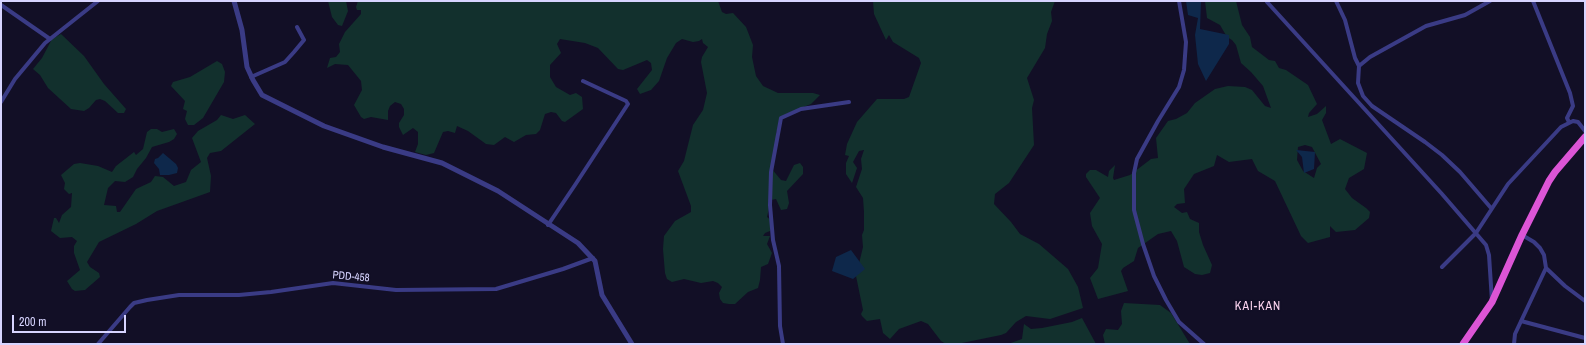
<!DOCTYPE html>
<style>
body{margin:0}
#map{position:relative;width:1586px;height:345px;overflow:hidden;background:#120f26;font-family:"Archivo Narrow",sans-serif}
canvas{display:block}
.frame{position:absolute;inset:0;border:2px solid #d7d4ff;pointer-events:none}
.scale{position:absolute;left:12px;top:315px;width:114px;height:18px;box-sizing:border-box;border:2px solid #d7d4ff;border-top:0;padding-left:5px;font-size:12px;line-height:14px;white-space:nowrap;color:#d7d4ff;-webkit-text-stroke:3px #120f26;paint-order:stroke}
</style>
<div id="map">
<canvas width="1586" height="345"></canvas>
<div class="frame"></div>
<div class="scale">200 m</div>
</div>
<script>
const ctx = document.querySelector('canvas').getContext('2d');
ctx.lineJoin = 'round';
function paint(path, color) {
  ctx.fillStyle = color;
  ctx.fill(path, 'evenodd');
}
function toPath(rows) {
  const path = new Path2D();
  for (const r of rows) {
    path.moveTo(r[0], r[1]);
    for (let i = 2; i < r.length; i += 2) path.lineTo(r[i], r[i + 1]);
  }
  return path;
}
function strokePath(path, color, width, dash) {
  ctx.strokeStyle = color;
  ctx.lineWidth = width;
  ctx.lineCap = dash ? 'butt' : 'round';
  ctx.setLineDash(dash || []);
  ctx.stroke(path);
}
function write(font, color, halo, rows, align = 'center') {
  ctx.font = font + ' "Archivo Narrow",sans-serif';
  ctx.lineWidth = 3.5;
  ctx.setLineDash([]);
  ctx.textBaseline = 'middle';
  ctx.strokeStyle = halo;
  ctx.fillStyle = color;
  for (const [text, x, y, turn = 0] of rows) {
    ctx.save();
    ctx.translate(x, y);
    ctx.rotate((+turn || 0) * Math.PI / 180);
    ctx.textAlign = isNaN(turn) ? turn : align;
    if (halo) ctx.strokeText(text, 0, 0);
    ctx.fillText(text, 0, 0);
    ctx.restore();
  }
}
const green = toPath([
 [328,1,346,1,348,11,342,26,338,25,332,17],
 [358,1,718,1,722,12,726,14,733,13,746,27,753,45,752,57,756,76,763,86,778,93,813,93,820,95,811,104,786,114,781,119,776,133,778,140,771,168,781,180,786,181,794,165,800,163,803,167,803,174,787,191,789,203,787,209,781,210,776,199,771,200,767,217,771,220,770,231,765,233,763,236,770,236,767,244,772,253,768,264,761,267,760,280,758,288,748,292,735,304,729,304,723,303,720,299,719,293,722,287,718,283,713,281,701,283,684,279,672,282,667,279,665,273,663,249,664,236,675,221,691,212,691,206,678,171,684,161,693,125,703,110,707,93,701,62,702,57,708,47,703,43,702,39,699,41,693,42,682,39,676,43,667,58,659,81,651,90,640,94,637,89,652,70,651,63,647,60,623,70,618,69,598,48,585,43,560,39,557,44,561,53,550,65,550,77,556,87,570,95,576,93,582,97,583,109,565,122,562,121,556,113,551,112,545,114,540,130,536,134,526,135,514,142,505,137,494,145,486,144,468,131,457,126,455,133,448,131,443,132,434,153,426,155,415,152,418,144,418,132,413,128,403,135,399,127,399,123,404,115,404,109,401,104,395,102,390,106,388,111,388,120,371,117,364,119,361,117,354,105,362,90,361,81,348,65,335,64,327,68,330,58,336,57,340,52,339,44,345,32,361,14,361,10,357,10,356,7],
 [873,1,1055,1,1051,12,1052,21,1047,34,1045,48,1027,78,1034,100,1032,108,1034,145,1009,183,995,194,994,204,1011,222,1020,234,1039,244,1068,269,1078,287,1083,308,1050,319,1026,316,1016,322,1006,333,1001,335,957,344,946,344,941,341,928,324,921,321,899,329,890,339,883,333,880,319,867,321,862,316,861,314,863,310,856,276,863,247,862,235,864,230,864,212,863,198,856,187,862,169,861,159,864,150,859,151,853,162,857,168,852,183,846,174,846,163,849,156,845,155,847,144,857,122,877,99,904,99,909,97,921,63,919,58,893,42,889,35,886,40,874,14],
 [1205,1,1236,1,1242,25,1250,37,1252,47,1269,60,1275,61,1279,68,1286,70,1308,85,1317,104,1309,113,1308,117,1317,114,1326,106,1326,113,1322,120,1331,144,1340,139,1367,153,1364,169,1349,178,1345,189,1352,198,1366,208,1370,212,1369,218,1355,230,1336,232,1330,226,1330,237,1308,243,1301,236,1275,181,1258,171,1252,159,1229,162,1217,155,1214,166,1194,174,1184,189,1185,203,1177,204,1174,207,1182,213,1187,212,1190,219,1199,223,1199,232,1203,245,1212,265,1210,273,1202,275,1195,274,1184,267,1177,241,1171,231,1158,234,1138,248,1134,261,1123,268,1121,271,1128,291,1098,299,1090,278,1098,268,1102,244,1092,226,1090,213,1100,198,1086,177,1086,174,1090,170,1096,170,1108,177,1109,171,1115,165,1113,178,1114,180,1130,175,1151,159,1158,158,1156,138,1168,121,1176,119,1187,113,1195,103,1215,89,1228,86,1245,87,1252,90,1265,106,1271,108,1263,86,1251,72,1241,63,1236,45,1232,40,1227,37,1220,25,1207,18],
 [1305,145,1312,147,1321,164,1317,168,1314,178,1303,171,1297,160,1298,147],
 [61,34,84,56,104,84,126,109,124,113,118,113,105,101,100,99,96,100,89,108,84,111,71,109,48,88,40,75,33,69,42,58,52,39],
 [217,61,222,64,225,72,224,82,203,118,194,125,188,125,185,119,187,111,183,109,185,101,171,86,173,82,190,77],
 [221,115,233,119,245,115,255,124,221,151,210,153,207,158,211,176,210,192,157,211,136,224,99,242,87,262,90,267,99,273,100,277,85,290,75,291,72,289,67,281,80,270,74,253,74,246,77,241,72,237,60,238,51,231,54,218,56,218,59,223,62,215,71,207,72,193,69,194,64,189,65,183,61,175,74,164,80,163,98,166,112,172,116,166,134,152,136,155,143,149,147,132,151,129,157,129,162,132,174,129,177,134,174,139,169,142,152,147,146,158,137,169,133,177,125,182,115,181,108,188,104,205,116,206,117,212,120,212,136,189,151,182,155,176,163,177,174,186,186,182,191,170,201,162,192,138,198,131,217,120],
 [1124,303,1160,305,1171,313,1190,344,1105,344,1103,335,1106,329,1118,330,1122,324,1121,311],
 [1082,318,1096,344,1008,344,1022,339,1024,324,1031,329,1042,328,1072,322]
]);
const water = toPath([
 [1186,1,1201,1,1200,29,1229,35,1229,44,1206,81,1198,64,1195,35,1198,18,1188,15],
 [1296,150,1315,152,1314,169,1304,173,1302,157],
 [163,153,176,164,178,168,177,173,169,175,160,175,159,169,154,163,155,159,158,158],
 [851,250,865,269,853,279,832,271,836,257]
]);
const minor = toPath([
 [1179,1,1186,42,1184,70,1179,87,1158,121,1137,159,1134,173,1134,210,1143,244,1154,276,1166,300,1179,322,1204,344],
 [1336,1,1345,20,1355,58,1359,66],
 [1490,1,1465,15,1426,26,1370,57,1359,66,1358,83,1363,96,1372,106,1425,142,1442,155,1460,172,1491,208],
 [1533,1,1570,93,1573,106,1567,118,1569,122],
 [1267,2,1442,194,1486,245,1489,255,1492,301],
 [1,5,50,39],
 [251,77,285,62,294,52,304,40,297,27],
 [1,102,15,79,45,43,98,1],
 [548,225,575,185,628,104,626,101,583,81],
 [1522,235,1534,242,1540,248,1544,255,1546,268,1565,286,1585,301],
 [1442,267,1476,233,1508,184,1561,127,1573,121,1578,122,1585,131],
 [1521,321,1585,338],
 [98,344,130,307,134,303,147,300,179,295,239,295,271,292,333,283,396,290,496,289,563,269,593,258],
 [783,344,780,326,779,266,773,240,770,205,771,172,781,118,801,109,849,102],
 [1514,344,1515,334,1546,268]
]);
const tertiary = toPath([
 [234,1,242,30,247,67,253,80,262,95,324,126,383,147,442,163,498,191,578,243,595,261,602,295,632,344]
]);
const trunk = toPath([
 [1463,344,1492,302,1522,235,1549,181,1555,172,1585,137]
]);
const streetNames = [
 ["PDD-458",351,277,5]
];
const neighbourhoodNames = [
 ["KAI-KAN",1258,307]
];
paint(green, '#12302d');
paint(water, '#0e284b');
strokePath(minor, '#3a3b85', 4);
strokePath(tertiary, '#3a3b85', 5);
strokePath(trunk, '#dc55d6', 7);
write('11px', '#d7d4ff', '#120f26', streetNames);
ctx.letterSpacing = '1px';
write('12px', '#ffd6f2', '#120f26', neighbourhoodNames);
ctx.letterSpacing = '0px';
</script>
